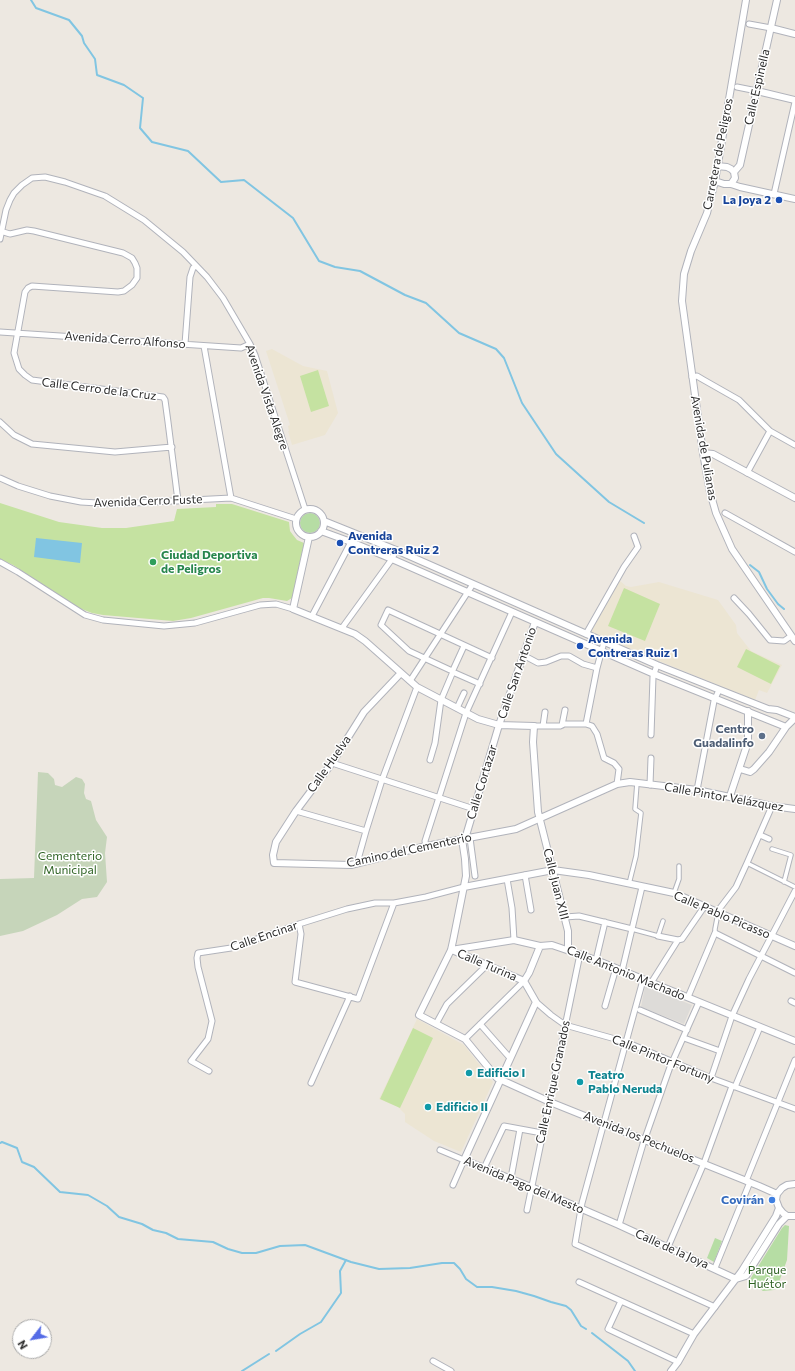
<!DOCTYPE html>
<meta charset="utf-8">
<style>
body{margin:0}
#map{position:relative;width:795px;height:1371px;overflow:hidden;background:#ede8e1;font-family:Commissioner,sans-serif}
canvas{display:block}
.north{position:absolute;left:12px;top:1319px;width:40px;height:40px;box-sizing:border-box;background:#fff;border:1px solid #ababab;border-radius:50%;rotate:239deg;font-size:11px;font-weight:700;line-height:16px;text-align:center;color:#2d2d2d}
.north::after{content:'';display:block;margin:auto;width:14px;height:18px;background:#546be6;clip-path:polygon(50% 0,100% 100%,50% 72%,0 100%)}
</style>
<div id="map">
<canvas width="795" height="1371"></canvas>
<div class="north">N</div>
</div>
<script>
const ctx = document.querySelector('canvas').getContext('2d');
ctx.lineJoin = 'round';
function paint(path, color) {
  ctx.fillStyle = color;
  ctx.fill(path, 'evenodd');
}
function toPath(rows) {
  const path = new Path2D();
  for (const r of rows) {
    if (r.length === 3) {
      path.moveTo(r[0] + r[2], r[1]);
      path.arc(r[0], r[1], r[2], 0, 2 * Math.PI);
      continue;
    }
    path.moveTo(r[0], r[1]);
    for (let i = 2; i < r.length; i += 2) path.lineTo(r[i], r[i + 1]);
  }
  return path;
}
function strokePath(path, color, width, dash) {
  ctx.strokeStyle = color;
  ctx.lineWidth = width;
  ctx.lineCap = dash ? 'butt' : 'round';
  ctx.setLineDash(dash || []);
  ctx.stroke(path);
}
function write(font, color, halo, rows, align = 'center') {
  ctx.font = font + ' Commissioner,sans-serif';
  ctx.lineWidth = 3;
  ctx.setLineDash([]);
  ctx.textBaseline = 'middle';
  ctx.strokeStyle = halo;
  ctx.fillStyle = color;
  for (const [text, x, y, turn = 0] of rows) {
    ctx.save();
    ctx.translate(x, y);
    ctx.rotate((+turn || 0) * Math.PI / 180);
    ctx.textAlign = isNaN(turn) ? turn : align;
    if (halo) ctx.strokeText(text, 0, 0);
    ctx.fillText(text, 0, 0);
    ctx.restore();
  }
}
const education = toPath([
 [272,349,303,366,327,371,338,413,325,435,292,445,288,431,289,431,288,426,290,425,266,351],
 [619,580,626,586,631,587,659,582,718,600,736,625,737,633,751,651,782,665,767,693,759,690,755,700,659,661,591,632],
 [417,1019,464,1045,493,1082,461,1152,434,1141,405,1122,405,1114,398,1107,379,1099]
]);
const green = toPath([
 [310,523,10],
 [785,1225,789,1226,787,1260,779,1282,774,1290,763,1291,749,1281,782,1228],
 [715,1238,722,1241,714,1262,707,1258]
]);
const cemetery = toPath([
 [38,772,48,773,54,779,55,785,62,787,76,777,82,779,85,784,84,793,86,799,91,801,96,820,107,837,105,853,107,882,97,897,82,899,57,915,23,931,0,936,0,879,34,878]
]);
const pitch = toPath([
 [318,370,329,406,311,412,300,376],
 [0,503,59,522,102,528,126,528,174,521,177,509,216,507,216,504,232,504,289,522,290,531,293,535,297,540,304,543,292,598,287,601,269,598,263,598,191,618,173,621,103,615,92,613,79,608,13,565,0,559],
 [624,588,660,604,645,641,608,626],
 [746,649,780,666,771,684,737,667],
 [413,1028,433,1038,400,1108,380,1099]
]);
const plaza = toPath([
 [645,986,692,1005,684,1024,641,1007]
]);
const water = toPath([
 [36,538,82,543,80,563,34,557]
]);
const stream = toPath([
 [31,0,36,8,69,20,82,36,84,43,95,59,97,75,124,85,143,98,140,128,152,142,188,151,221,182,244,180,293,218,319,261,335,267,360,271,405,295,426,303,459,333,496,349,504,358,522,403,556,454,609,502,644,523],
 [750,565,759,572,767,589,778,604,784,609],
 [0,1143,2,1142,17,1148,22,1162,34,1167,60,1192,88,1195,107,1206,119,1217,142,1224,153,1230,166,1233,178,1239,213,1242,228,1249,242,1253,256,1253,280,1246,305,1245,351,1262,379,1269,410,1268,442,1263,454,1263,460,1269,466,1279,477,1287,492,1287,516,1291,534,1296,551,1302,566,1306,571,1310,581,1326,586,1329],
 [592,1333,628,1361,635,1371],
 [276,1351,300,1334,321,1322,341,1293,340,1271,346,1260],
 [242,1371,269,1354]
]);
const pedestrian = toPath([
 [772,849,791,855,784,882],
 [747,863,795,887],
 [629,884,636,856,641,813,635,809,637,783],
 [674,893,679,879,679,866],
 [632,929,658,936,663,921],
 [715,933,715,929,718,913]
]);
const minor = toPath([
 [749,24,771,28],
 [737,87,757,91],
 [774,194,795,102],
 [0,231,10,234,27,230,34,231,123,253,132,258,135,263,137,268,137,278,132,285,124,291,118,292,32,286,28,288,25,292,14,353,19,369,25,375,32,380,163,397,165,400,168,422,178,501],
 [0,239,6,210,10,200,14,193,22,185,32,178,45,177,65,182,105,196,144,220,183,252,207,277,223,298,250,344,255,355,305,509],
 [0,332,241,348,250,344],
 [185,344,190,277,193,268,196,266],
 [204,346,231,498],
 [692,377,697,376,702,379,739,400,770,431,795,445],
 [0,422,14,435,32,444,115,452,172,447],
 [747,473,770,431],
 [0,478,18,486,50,496,81,502,114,504,231,498,296,519],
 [725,513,795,552],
 [0,562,18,572,85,615,103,620,164,626,195,623,260,605,276,604,293,609],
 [734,598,749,614,770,640,784,641,791,636],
 [312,616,351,542],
 [342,628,392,559,396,550],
 [586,634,624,567,638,547,634,536],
 [523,655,538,663,546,662,561,656,569,656,583,664,597,668],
 [450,670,409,651,381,625,388,610,492,658],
 [453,670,464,646],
 [455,673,480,684],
 [410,681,473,584],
 [457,708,464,693],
 [586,724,597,668,604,642],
 [562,725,565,710],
 [534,726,560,726,564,724,586,724,592,726,597,734,604,758,614,763,619,769,617,784],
 [543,726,545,712],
 [651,735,653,677,657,665],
 [430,760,435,743,441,700,452,674],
 [332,763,474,809],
 [650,785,651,758],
 [697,790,714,701,719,690],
 [296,811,366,831],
 [760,835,769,839],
 [470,838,475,876],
 [426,846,425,841,466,713,512,612],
 [357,863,366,831,382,780,417,687],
 [525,875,531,910],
 [507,879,512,908,514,940],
 [718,913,720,908,736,887,747,863,772,806],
 [565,917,579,916,632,929],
 [299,924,301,934,295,982,358,999,394,903],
 [658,936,678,940],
 [596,960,605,922],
 [622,971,642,887],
 [643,980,582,1203,575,1244,715,1307],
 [651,983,678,940,682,939,704,907],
 [688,997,715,933,795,973],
 [791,1001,795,1003],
 [536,1002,551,1015,565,1025,626,1042,711,1078,795,1109],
 [605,1006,616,968],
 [640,1010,687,1030],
 [436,1024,447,1004,486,966],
 [480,1024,510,1058],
 [684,1038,720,1051],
 [465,1039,524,981],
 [209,1071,191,1061,208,1039,212,1021,198,967,197,958,198,953,231,948,299,924,347,909,375,903,394,903,426,897,464,887],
 [711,1078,732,1016,749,979,795,891],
 [311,1083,350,996],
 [735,1087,760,1027],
 [440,1150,464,1160,453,1185],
 [484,1168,504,1126,542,1133],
 [511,1178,520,1129],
 [746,1181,795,1060],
 [527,1210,580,954],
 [619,1225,643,1144,670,1067,699,1002],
 [668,1247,704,1163,732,1086],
 [715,1268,750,1182],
 [579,1282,694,1334],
 [621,1301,608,1329,678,1362],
 [433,1361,451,1371]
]);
const tertiary = toPath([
 [746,0,715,181,707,213,691,251,684,274,682,301,703,453,710,492,716,513,732,549,795,641],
 [771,28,795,34],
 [757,91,795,100],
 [717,166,727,167,731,169,734,172,735,178,731,184],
 [734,172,740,165,777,0],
 [715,181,724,184,731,184,740,187,795,199],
 [703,453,713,454,795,498],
 [310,523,14],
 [324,521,396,550,657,665,768,709,777,710,795,717],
 [321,531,351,542,392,559,654,674,786,727],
 [309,537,293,609,355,634,365,641,417,687,478,719,499,725,534,726,533,742,538,812,568,931,568,949],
 [400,674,364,712,332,763,296,811,276,842,273,855,274,863,351,865,426,846,516,829,617,784,630,782,697,790,772,806,795,809],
 [740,769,750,772,754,769,769,752,786,727,795,718],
 [730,796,748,742,748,711],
 [462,839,465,859,466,876,453,941,451,950,419,1015,465,1039,497,1078,550,1102,759,1186,777,1194],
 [465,839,499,725,535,622],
 [464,887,553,870,589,875,674,893,795,946],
 [451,950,514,940,540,946,552,945,596,960,795,1041],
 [452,950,524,981],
 [524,981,536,1002,464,1160,531,1187,619,1225,736,1279],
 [524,981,529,973,540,946],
 [795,1184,787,1185,782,1188,777,1194,776,1200,779,1208,783,1213,787,1216,795,1216],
 [736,1279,746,1276,779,1224,787,1216],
 [671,1371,678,1362,694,1334,741,1272,776,1216,779,1208]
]);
const markers = [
 [779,200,4,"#1a4fb4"],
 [340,543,4,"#1a4fb4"],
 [153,562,4,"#2e9e5b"],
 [580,646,4,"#1a4fb4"],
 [762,736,4,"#5c6f8a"],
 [469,1073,4,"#0f9aa8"],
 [580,1082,4,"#0f9aa8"],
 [428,1107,4,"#0f9aa8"],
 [772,1200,4,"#3f7fe0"]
];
const streetNames = [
 ["Calle Espinella",757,87,-77],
 ["Carretera de Peligros",718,154,-79],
 ["Avenida Cerro Alfonso",125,340,4],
 ["Calle Cerro de la Cruz",99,389,7],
 ["Avenida Vista Alegre",267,397,71],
 ["Avenida de Pulianas",704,448,80],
 ["Avenida Cerro Fuste",148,501,-2],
 ["Calle San Antonio",517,673,-71],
 ["Calle Huelva",329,764,-55],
 ["Calle Cortazar",482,782,-73],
 ["Calle Pintor Velázquez",724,797,10],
 ["Camino del Cementerio",409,850,-12],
 ["Calle Juan XIII",556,884,76],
 ["Calle Pablo Picasso",722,915,23],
 ["Calle Encinar",264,936,-19],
 ["Calle Turina",487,965,23],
 ["Calle Antonio Machado",626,973,22],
 ["Calle Pintor Fortuny",663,1059,22],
 ["Calle Enrique Granados",553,1082,-78],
 ["Avenida los Pechuelos",639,1137,22],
 ["Avenida Pago del Mesto",524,1185,23],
 ["Calle de la Joya",672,1249,24]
];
const transitNames = [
 ["La Joya 2",771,200,"right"],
 ["Avenida",348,536],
 ["Contreras Ruiz 2",348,550],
 ["Avenida",588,639],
 ["Contreras Ruiz 1",588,653]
];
const leisureNames = [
 ["Ciudad Deportiva",161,555],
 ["de Peligros",161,569]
];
const serviceNames = [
 ["Centro",754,729],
 ["Guadalinfo",754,743]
];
const parkNames = [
 ["Cementerio",70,856],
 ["Municipal",70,870],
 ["Parque",767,1270],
 ["Huétor",767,1284]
];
const cultureNames = [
 ["Edificio I",477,1073],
 ["Teatro",588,1075],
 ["Pablo Neruda",588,1089],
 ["Edificio II",436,1107]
];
const shopNames = [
 ["Covirán",764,1200]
];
paint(education, '#ece5d3');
paint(green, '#b6dda4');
paint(cemetery, '#c6d5ba');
paint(pitch, '#c5e2a1');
paint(plaza, '#dddbd8');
paint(water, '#81c5e2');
strokePath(stream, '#81c5e2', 2);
strokePath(pedestrian, '#b1b3bb', 5.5);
strokePath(minor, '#b1b3bb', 7);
strokePath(tertiary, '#b1b3bb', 8);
strokePath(pedestrian, '#fff', 3.5);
strokePath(minor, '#fff', 5);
strokePath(tertiary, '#fff', 6);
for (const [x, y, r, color] of markers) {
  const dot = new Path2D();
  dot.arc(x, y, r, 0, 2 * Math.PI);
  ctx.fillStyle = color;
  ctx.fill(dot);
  strokePath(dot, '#fff', 1.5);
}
write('12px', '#2d2d2d', '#fff', streetNames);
write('bold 12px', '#164399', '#fff', transitNames, 'left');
write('bold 12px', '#27864d', '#fff', leisureNames, 'left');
write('bold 12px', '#4e5e75', '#fff', serviceNames, 'right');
write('12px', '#2f6324', '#fff', parkNames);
write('bold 12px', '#0d838f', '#fff', cultureNames, 'left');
write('bold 12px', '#366cbe', '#fff', shopNames, 'right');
</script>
